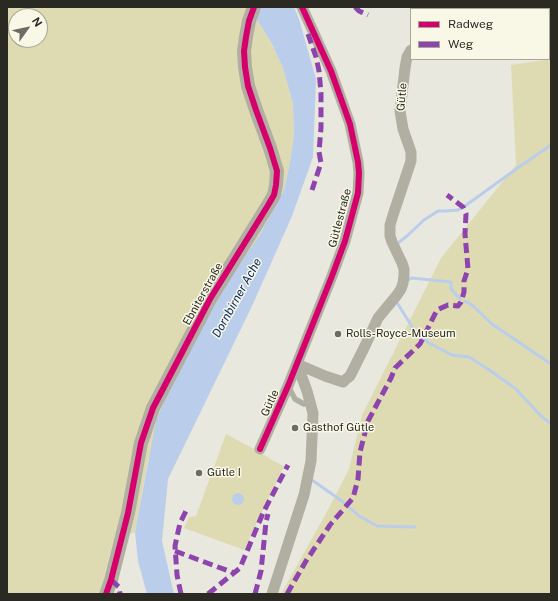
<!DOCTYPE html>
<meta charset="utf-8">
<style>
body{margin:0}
#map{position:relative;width:558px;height:601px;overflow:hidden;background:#e8e8de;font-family:"Public Sans",sans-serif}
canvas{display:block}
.frame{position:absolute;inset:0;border:8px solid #2a2a23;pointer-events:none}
.legend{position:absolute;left:410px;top:8px;width:140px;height:52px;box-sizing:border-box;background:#f9f8e7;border:1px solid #a6a699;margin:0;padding:5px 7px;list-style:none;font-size:12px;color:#2a2a23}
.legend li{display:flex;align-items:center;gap:8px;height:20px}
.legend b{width:20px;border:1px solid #a6a699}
.north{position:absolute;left:8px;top:8px;width:40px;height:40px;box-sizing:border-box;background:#f9f8e7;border:1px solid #a6a699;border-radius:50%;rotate:57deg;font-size:11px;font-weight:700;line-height:16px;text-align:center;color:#2a2a23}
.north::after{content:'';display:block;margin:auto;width:14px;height:18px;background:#6c6c64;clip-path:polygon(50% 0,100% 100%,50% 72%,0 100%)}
</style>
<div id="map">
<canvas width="558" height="601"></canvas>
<div class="frame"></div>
<ul class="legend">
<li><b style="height:5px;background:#d6006c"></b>Radweg</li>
<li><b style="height:5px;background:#8e44ad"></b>Weg</li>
</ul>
<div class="north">N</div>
</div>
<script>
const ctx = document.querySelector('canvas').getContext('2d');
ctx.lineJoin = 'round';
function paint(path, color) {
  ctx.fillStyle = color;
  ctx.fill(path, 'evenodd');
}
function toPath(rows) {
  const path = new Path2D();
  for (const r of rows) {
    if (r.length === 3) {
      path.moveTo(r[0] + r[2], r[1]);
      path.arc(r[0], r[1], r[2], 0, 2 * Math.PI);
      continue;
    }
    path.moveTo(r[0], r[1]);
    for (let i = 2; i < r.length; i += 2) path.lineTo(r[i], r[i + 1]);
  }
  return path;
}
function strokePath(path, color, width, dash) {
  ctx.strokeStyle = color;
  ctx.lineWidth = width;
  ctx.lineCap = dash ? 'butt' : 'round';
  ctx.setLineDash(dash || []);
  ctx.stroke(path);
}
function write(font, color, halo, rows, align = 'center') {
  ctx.font = font + ' "Public Sans",sans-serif';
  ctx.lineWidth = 3;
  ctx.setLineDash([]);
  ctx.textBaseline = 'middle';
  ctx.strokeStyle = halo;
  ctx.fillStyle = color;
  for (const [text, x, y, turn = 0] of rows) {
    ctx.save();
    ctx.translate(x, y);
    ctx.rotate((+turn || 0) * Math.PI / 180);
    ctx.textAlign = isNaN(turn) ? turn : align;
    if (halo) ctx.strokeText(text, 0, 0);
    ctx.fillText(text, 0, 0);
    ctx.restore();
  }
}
const green = toPath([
 [7,7,249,7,271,42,283,68,293,104,294,135,290,162,284,190,259,236,148,461,135,532,113,542,103,581,98,594,7,594],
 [16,16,40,16,40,40,16,40],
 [551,59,551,594,281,594,329,508,349,469,362,415,441,258,516,165,511,65],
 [226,434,258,451,272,460,284,466,244,550,184,528,189,517,196,516]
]);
const water = toPath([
 [249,7,294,7,299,19,316,79,313,157,292,216,252,306,168,479,162,541,174,594,147,594,138,561,135,532,156,421,170,389,200,330,226,284,259,236,284,190,290,162,294,135,293,104,283,68,271,42],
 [238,499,6]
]);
const stream = toPath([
 [398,243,407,236,424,220,438,211,445,211,458,210,465,206,519,167,551,145],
 [406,281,412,278,451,282,451,289,459,298,461,299],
 [396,301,416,333,429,343,452,355,469,357,491,371,516,389,540,415,551,424],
 [465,301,472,305,492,324,551,364],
 [312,480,342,501,359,516,377,526,415,527]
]);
const service = toPath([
 [288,386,295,399,304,404,310,403]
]);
const minor = toPath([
 [483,9,485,7],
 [297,364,325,376,343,382,345,380,350,376,364,348,378,318,397,295,401,289,403,283,404,276,404,269,402,263,392,242,390,236,390,225,394,212,411,161,411,152,403,129,400,111,405,68,407,57,411,50],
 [260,449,288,386,332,276,345,241,358,193,359,173,358,162,350,124,331,71,302,7],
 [272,594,304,495,311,461,313,413,307,391,297,364]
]);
const tertiary = toPath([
 [106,594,111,580,128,513,141,443,153,408,210,299,267,207,274,195,276,185,277,171,270,148,256,110,248,86,245,67,244,51,246,37,249,21,254,7]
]);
const quiet = toPath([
 [355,7,359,11,368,15],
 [308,34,316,57,319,71,321,93,321,128,319,152,321,163,312,190],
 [175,551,234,573],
 [111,580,119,587,120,594],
 [181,594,177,575,175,546,180,523,186,511],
 [208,594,240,568,263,513,288,465],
 [255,594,261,571,266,522,268,514],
 [287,594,306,561,330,525,353,498,358,479,360,452,368,421,391,378,395,368,420,344,437,310,448,305,458,306,461,302,464,292,464,281,468,269,465,234,466,214,463,207,447,195]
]);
const cycleway = toPath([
 [260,449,288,386,332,276,345,241,358,193,359,173,358,162,350,124,331,71,302,7],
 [106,594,111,580,128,513,141,443,153,408,210,299,267,207,274,195,276,185,277,171,270,148,256,110,248,86,245,67,244,51,246,37,249,21,254,7]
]);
const markers = [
 [338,334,4,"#6c6c64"],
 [295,428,4,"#6c6c64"],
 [199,473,4,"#6c6c64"]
];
const streetNames = [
 ["Gütle",402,97,-85],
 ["Gütlestraße",340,218,-75],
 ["Ebniterstraße",203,294,-61],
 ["Gütle",270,403,-65]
];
const poiNames = [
 ["Rolls-Royce-Museum",346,334],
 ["Gasthof Gütle",303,428],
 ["Gütle I",207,473]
];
const waterNames = [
 ["Dornbirner Ache",237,298,-61]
];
paint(green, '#dedbb3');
paint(water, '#bacdeb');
strokePath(stream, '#bacdeb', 3);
strokePath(service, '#b0afa2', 5.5);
strokePath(minor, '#b0afa2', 11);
strokePath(tertiary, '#b0afa2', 14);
strokePath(quiet, '#8e44ad', 5, [10, 5]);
strokePath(cycleway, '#d6006c', 6);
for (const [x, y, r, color] of markers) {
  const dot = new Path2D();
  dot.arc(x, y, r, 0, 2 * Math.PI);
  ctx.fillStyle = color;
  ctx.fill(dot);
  strokePath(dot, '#f9f8e7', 1.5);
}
write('11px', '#2a2a23', '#f9f8e7', streetNames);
write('11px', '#2a2a23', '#f9f8e7', poiNames, 'left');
write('italic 12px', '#05286a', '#f9f8e7', waterNames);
</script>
